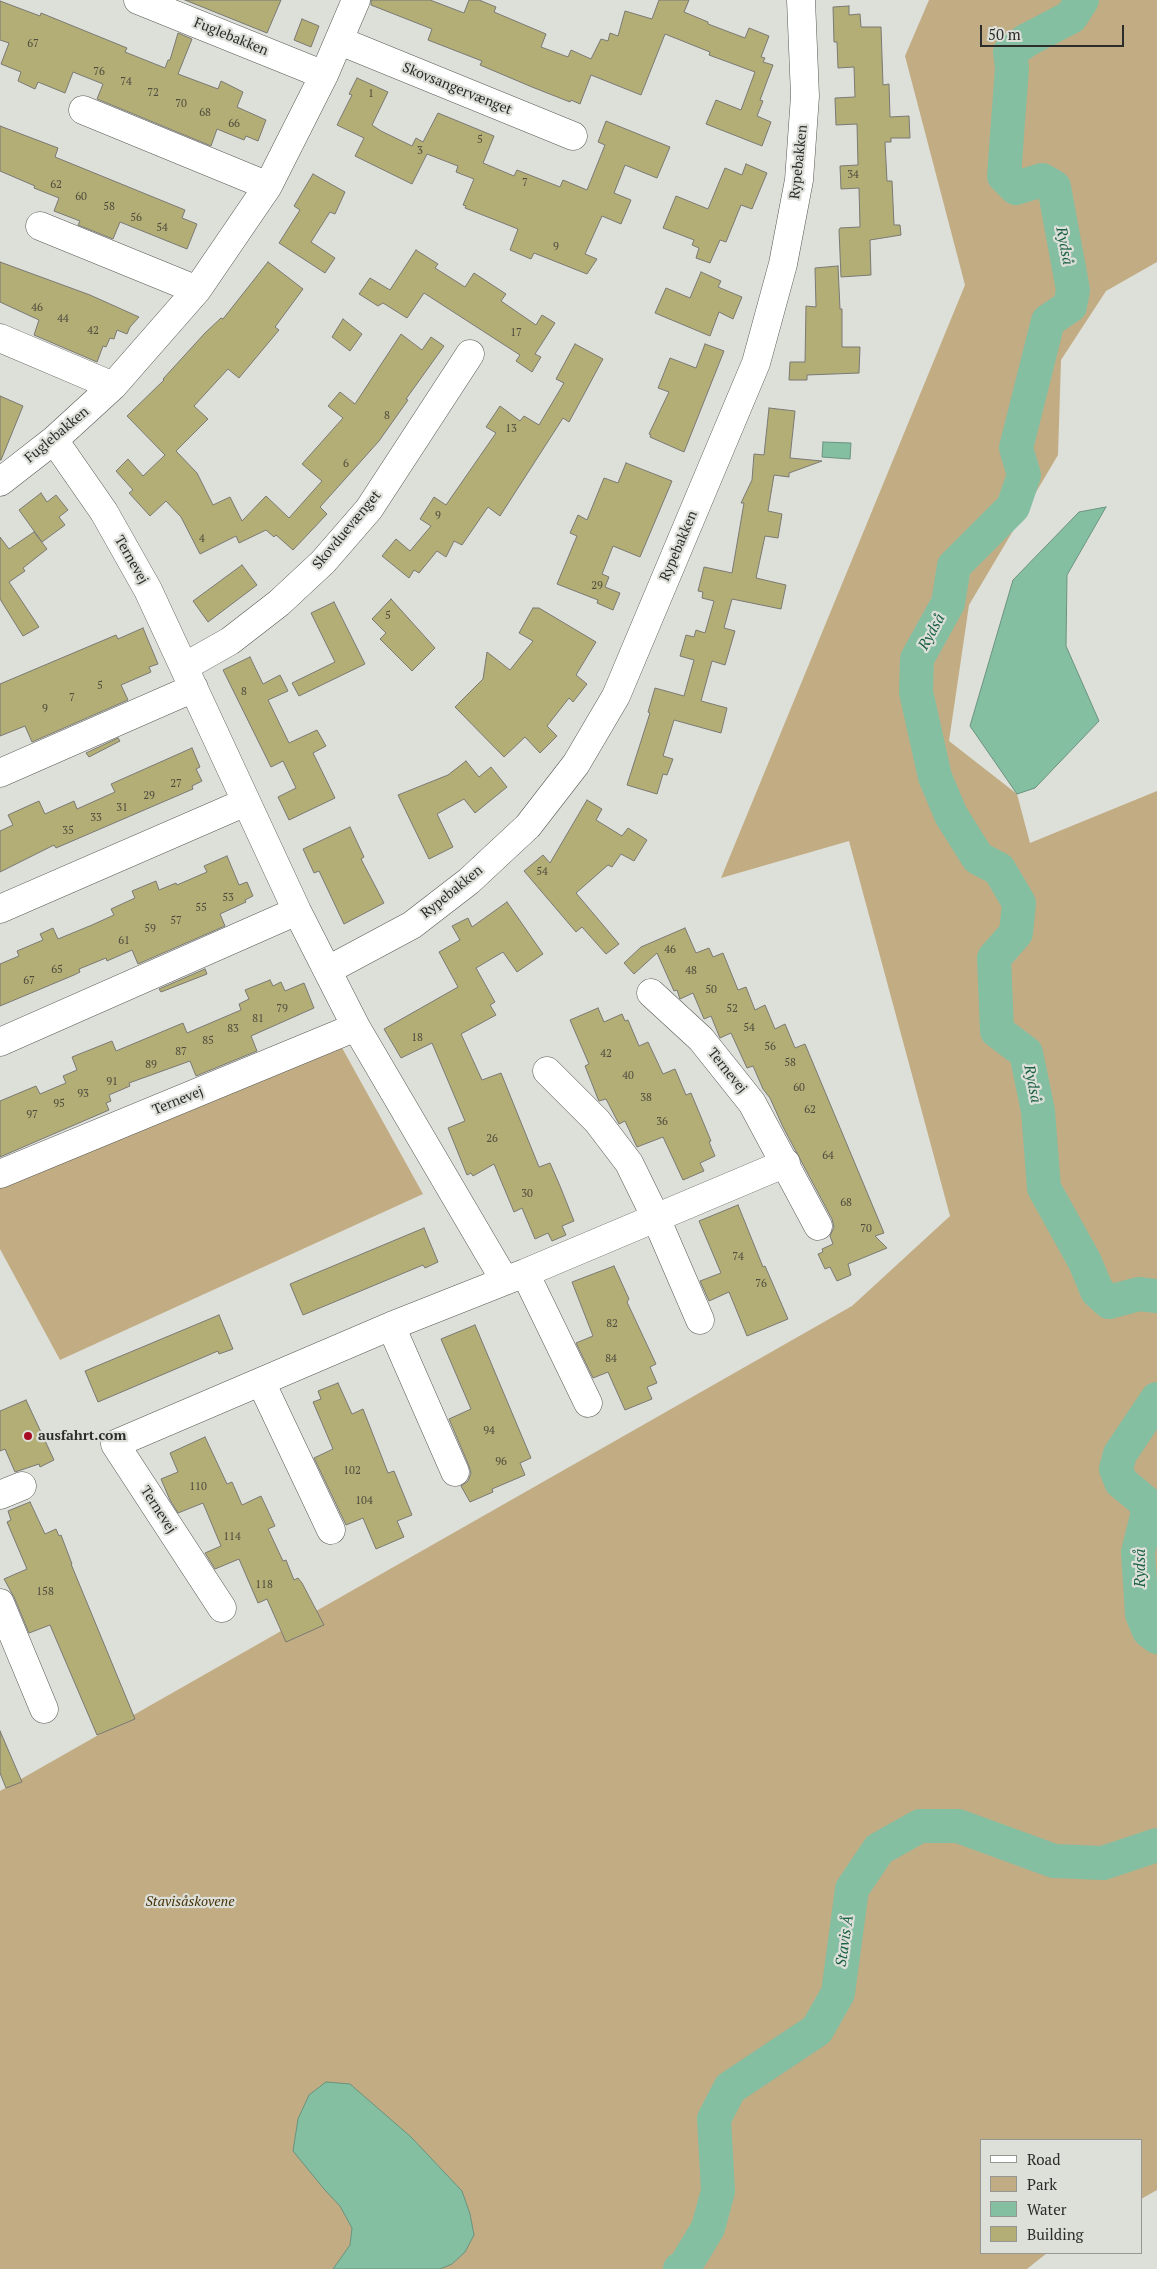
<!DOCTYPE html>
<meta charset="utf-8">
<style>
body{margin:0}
#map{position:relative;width:1157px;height:2269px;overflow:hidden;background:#dddfd9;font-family:"PT Serif",serif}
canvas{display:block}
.legend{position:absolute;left:980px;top:2139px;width:162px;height:115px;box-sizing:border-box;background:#dddfd9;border:1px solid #969793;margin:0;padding:6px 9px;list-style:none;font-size:15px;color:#2c2c2a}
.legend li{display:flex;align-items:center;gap:10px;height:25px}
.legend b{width:25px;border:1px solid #969793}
.scale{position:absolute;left:980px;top:25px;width:144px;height:22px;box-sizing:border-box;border:2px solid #2c2c2a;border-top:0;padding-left:6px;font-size:15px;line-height:18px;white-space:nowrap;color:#2c2c2a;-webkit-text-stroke:4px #dddfd9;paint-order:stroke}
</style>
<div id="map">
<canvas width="1157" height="2269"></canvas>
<ul class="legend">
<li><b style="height:6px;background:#fff"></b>Road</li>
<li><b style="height:14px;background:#c2ac84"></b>Park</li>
<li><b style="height:14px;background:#85bfa2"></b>Water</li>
<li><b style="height:14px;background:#b3ad76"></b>Building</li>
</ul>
<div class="scale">50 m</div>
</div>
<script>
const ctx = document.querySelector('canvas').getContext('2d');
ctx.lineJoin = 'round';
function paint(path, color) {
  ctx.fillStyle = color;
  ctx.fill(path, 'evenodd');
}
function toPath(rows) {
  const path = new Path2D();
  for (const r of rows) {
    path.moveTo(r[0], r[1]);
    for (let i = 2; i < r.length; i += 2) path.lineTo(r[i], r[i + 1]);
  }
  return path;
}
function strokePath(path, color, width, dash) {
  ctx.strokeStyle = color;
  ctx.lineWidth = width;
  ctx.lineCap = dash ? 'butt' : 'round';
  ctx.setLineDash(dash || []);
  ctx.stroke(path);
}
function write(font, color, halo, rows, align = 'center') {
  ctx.font = font + ' "PT Serif",serif';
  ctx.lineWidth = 4.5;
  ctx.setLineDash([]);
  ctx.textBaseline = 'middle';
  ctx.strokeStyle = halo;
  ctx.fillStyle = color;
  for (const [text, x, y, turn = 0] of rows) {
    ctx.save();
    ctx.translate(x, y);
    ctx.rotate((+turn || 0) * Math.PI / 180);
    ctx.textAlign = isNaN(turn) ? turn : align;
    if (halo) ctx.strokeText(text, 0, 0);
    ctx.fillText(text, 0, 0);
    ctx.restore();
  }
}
const green = toPath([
 [929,0,1157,0,1157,262,1106,291,1061,360,1058,455,969,605,949,741,1017,794,1030,843,1157,791,1157,2190,1141,2199,1141,2140,981,2140,981,2253,1047,2253,1027,2269,0,2269,0,1791,852,1306,950,1216,849,841,721,878,965,285,905,56],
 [341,1046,423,1194,60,1360,0,1249,0,1188]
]);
const water = toPath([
 [823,442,851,443,850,459,822,457,823,442],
 [1106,507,1067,575,1066,646,1099,721,1035,788,1017,794,970,726,1013,580,1079,512,1106,507],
 [326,2082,350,2084,411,2137,462,2191,470,2214,474,2235,465,2252,452,2264,440,2269,333,2269,350,2245,352,2228,340,2206,324,2189,293,2151,298,2119,309,2095,326,2082]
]);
const river = toPath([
 [1082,0,1071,17,1027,40,1010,52,1012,68,1004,176,1016,188,1042,180,1054,187,1073,290,1070,306,1048,321,1016,448,1024,475,1013,507,954,566,948,603,917,659,916,692,935,777,951,815,978,858,999,869,1019,903,1016,933,994,958,997,1031,1026,1053,1038,1111,1044,1188,1085,1262,1097,1291,1109,1302,1139,1294,1157,1296],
 [1157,1399,1120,1454,1116,1469,1121,1482,1144,1501,1148,1512,1138,1552,1142,1614,1149,1631,1157,1637],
 [680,2269,685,2266,708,2228,718,2191,714,2119,730,2088,817,2030,838,1993,852,1889,879,1849,920,1826,958,1826,1054,1861,1103,1863,1157,1845]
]);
const building = toPath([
 [185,0,281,0,267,33,185,0],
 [371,0,430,0,464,13,469,0,479,0,496,7,494,12,546,34,541,47,568,57,571,50,591,59,601,39,608,41,610,33,618,36,625,11,652,19,659,0,689,0,684,12,708,22,708,24,745,38,749,28,769,36,761,57,765,58,763,62,773,65,760,100,763,101,757,116,771,122,762,146,706,124,716,100,741,110,755,72,709,55,710,52,665,34,641,95,591,75,580,104,571,100,570,102,532,87,480,65,482,61,428,40,432,29,371,5,371,0],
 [0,1,40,16,41,13,127,48,125,52,165,68,168,60,170,60,178,33,192,39,178,74,218,89,221,81,243,92,237,107,266,120,258,141,246,136,244,140,217,129,211,146,97,99,103,84,73,72,65,93,38,82,35,89,18,81,21,72,1,64,9,43,0,40,0,1],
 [849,6,849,15,860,14,861,27,881,27,883,85,889,84,890,117,909,116,910,138,891,138,891,142,885,142,887,181,892,181,894,225,900,225,901,235,870,240,871,275,841,277,839,230,840,228,860,227,859,188,841,189,840,166,858,165,857,124,836,125,835,98,855,97,854,67,838,68,837,42,834,42,833,7,849,6],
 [302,19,319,26,311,47,294,40,302,19],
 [357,78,388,92,372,125,381,131,412,146,416,138,423,142,438,113,494,136,483,163,514,176,517,170,560,187,563,180,587,190,605,145,598,142,606,121,670,147,657,178,625,165,614,193,631,200,621,224,602,216,585,254,597,259,587,274,534,253,531,259,510,250,518,229,465,208,466,206,463,205,474,179,456,172,458,166,427,154,412,184,355,156,364,138,337,125,352,95,349,94,357,78],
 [0,126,58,148,55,157,185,210,182,218,197,224,187,249,120,222,113,239,78,225,80,221,54,211,59,198,34,188,35,186,0,171,0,126],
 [746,164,767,173,752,209,741,205,726,242,720,240,710,263,696,258,699,248,692,245,694,240,663,228,676,196,708,209,725,168,742,175,746,164],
 [313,174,345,192,335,214,330,212,311,242,335,258,325,273,279,243,300,210,294,206,313,174],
 [416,250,438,264,435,268,465,287,474,273,506,294,501,301,536,325,542,315,555,323,535,354,541,357,532,372,516,361,520,355,424,293,407,318,383,303,378,306,359,294,370,278,390,290,416,250],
 [0,262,90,295,139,317,130,327,127,334,117,330,114,339,110,338,106,347,103,346,97,362,34,335,39,320,0,302,0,262],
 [268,262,303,289,275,327,279,330,239,378,228,369,194,406,208,419,176,451,197,473,213,505,230,497,242,521,266,496,289,518,322,481,302,464,343,418,328,406,340,392,355,404,401,334,422,350,431,337,444,346,406,399,408,400,379,441,320,507,327,514,293,550,276,535,274,537,266,530,239,543,236,536,200,554,181,517,166,501,150,516,129,493,133,490,116,471,128,459,143,476,165,455,127,416,164,380,163,379,205,333,221,318,223,319,268,262],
 [838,266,840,309,842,309,842,347,860,347,859,373,807,375,807,380,789,380,790,362,805,362,806,306,816,307,815,268,838,266],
 [701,272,721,281,718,287,742,297,733,319,719,312,710,336,655,313,666,288,690,298,701,272],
 [343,319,362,334,350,351,332,337,343,319],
 [575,344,603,359,569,422,563,418,500,516,488,507,462,545,454,541,446,557,437,551,419,573,414,570,409,578,382,556,396,539,410,551,431,526,420,519,434,497,446,505,496,433,486,427,500,406,520,421,524,416,539,425,564,383,556,379,575,344],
 [705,344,724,351,684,452,650,437,651,435,649,434,669,392,658,388,670,358,696,368,705,344],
 [0,396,23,406,1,460,0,460,0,396],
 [769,408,795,411,790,458,822,461,789,473,789,477,774,475,768,511,782,514,778,538,765,536,756,578,786,585,781,609,732,599,724,628,735,631,725,665,712,661,701,701,727,708,721,733,674,720,663,756,673,759,667,775,663,774,657,794,627,785,650,713,648,712,655,688,684,696,694,660,680,656,686,635,694,637,696,630,705,633,714,601,702,598,703,592,698,591,704,567,732,573,744,503,741,503,752,480,754,454,764,455,769,408],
 [626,463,672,481,640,557,613,546,602,574,609,577,605,587,620,593,613,610,597,603,598,600,557,584,577,536,570,533,578,515,587,520,604,478,618,483,626,463],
 [41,493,47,502,56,495,68,510,59,517,65,525,42,542,19,510,41,493],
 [34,532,47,549,23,568,25,571,9,582,39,627,23,636,0,599,0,537,9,549,34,532],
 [242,565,257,585,208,622,193,601,242,565],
 [391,599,435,648,412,671,380,639,386,633,372,619,391,599],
 [334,602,365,664,299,696,292,683,335,662,311,613,334,602],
 [533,608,539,608,596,642,576,675,587,684,573,702,569,698,547,726,557,736,540,753,525,737,504,757,455,707,483,679,487,652,510,670,533,641,519,633,533,608],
 [143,628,158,664,149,667,151,672,121,685,128,700,32,742,25,726,0,736,0,684,116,635,118,639,143,628],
 [250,657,263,684,280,675,288,691,268,700,289,743,317,730,326,746,313,753,335,798,289,820,278,797,296,788,283,761,271,767,223,670,250,657],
 [118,738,120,741,89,757,86,753,118,738],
 [192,748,200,767,196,769,202,781,192,786,193,789,56,848,54,845,0,872,0,831,13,825,8,815,39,801,45,814,74,801,77,809,115,792,111,784,192,748],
 [466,761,479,777,491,767,507,787,475,813,464,799,437,814,453,847,429,859,398,795,448,775,466,761],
 [587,800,602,809,596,820,622,836,628,828,647,840,634,861,621,854,612,867,608,865,576,893,619,944,606,954,582,927,576,932,524,871,543,855,550,863,587,800],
 [350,827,364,857,361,859,384,903,344,924,319,871,314,873,303,849,350,827],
 [227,856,239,885,247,882,253,896,245,900,246,902,220,914,225,926,138,964,132,950,107,961,106,958,79,969,80,972,74,975,0,1006,0,964,19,956,17,951,43,940,40,934,53,928,58,939,92,925,114,915,111,909,135,898,132,891,156,881,159,890,176,883,177,885,207,872,204,866,227,856],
 [507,902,543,954,517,972,503,952,476,968,495,1002,490,1005,496,1015,461,1034,482,1080,501,1073,539,1167,550,1163,560,1186,574,1221,562,1226,566,1235,552,1241,548,1233,535,1239,522,1208,514,1212,494,1164,473,1176,471,1173,467,1175,448,1128,465,1121,432,1043,401,1058,384,1029,458,987,439,952,460,940,452,926,468,918,472,927,507,902],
 [685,928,696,953,709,948,713,957,723,953,738,990,746,987,755,1010,765,1005,775,1029,785,1024,795,1048,805,1044,884,1233,875,1236,887,1248,848,1264,851,1275,837,1281,830,1267,825,1269,818,1254,823,1252,822,1249,833,1244,830,1236,834,1227,832,1219,783,1127,770,1098,763,1089,753,1066,747,1068,731,1033,720,1038,711,1016,704,1019,693,993,680,999,677,990,674,991,657,953,634,974,624,963,641,947,685,928],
 [205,969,207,974,161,992,159,989,205,969],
 [270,980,273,986,281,982,285,991,304,983,314,1008,251,1036,257,1051,196,1076,190,1061,129,1083,130,1086,109,1095,111,1101,106,1103,109,1110,0,1157,0,1101,36,1086,40,1094,66,1083,63,1076,77,1070,72,1057,112,1041,116,1051,183,1023,187,1033,241,1010,239,1004,249,999,245,990,270,980],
 [598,1008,604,1022,622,1014,625,1021,628,1020,639,1046,648,1042,663,1074,675,1069,686,1095,691,1093,711,1141,709,1142,715,1156,700,1163,704,1171,683,1180,663,1137,637,1147,625,1121,619,1124,606,1099,599,1101,598,1099,585,1066,589,1064,570,1020,598,1008],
 [738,1205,763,1267,765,1266,788,1319,747,1336,729,1292,709,1301,700,1281,721,1273,699,1221,738,1205],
 [424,1228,438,1262,425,1268,423,1265,303,1315,290,1284,424,1228],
 [614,1266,629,1299,627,1302,656,1364,650,1367,657,1383,647,1387,652,1399,625,1410,608,1372,593,1378,576,1343,593,1336,572,1282,614,1266],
 [219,1315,233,1349,219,1354,218,1351,98,1402,85,1371,219,1315],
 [475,1325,531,1458,520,1463,525,1475,492,1489,493,1492,470,1502,461,1486,468,1481,471,1473,469,1466,449,1419,471,1409,441,1339,475,1325],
 [338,1383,352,1414,363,1409,388,1473,394,1471,412,1515,397,1521,404,1537,376,1549,363,1518,346,1525,314,1458,333,1449,313,1402,321,1399,318,1391,338,1383],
 [26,1400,54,1460,40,1467,39,1464,15,1472,5,1449,0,1451,0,1411,26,1400],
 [205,1437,227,1484,232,1482,242,1505,261,1496,275,1526,268,1529,283,1561,286,1560,294,1580,298,1578,302,1583,324,1625,286,1642,267,1599,258,1603,239,1559,215,1569,205,1553,221,1546,203,1503,178,1513,170,1500,161,1479,178,1472,170,1453,205,1437],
 [30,1502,45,1534,56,1529,59,1536,61,1535,72,1564,71,1564,135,1719,97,1735,50,1625,29,1633,14,1597,4,1579,27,1569,7,1522,11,1520,8,1511,30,1502],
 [0,1731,22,1782,6,1788,0,1773,0,1731]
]);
const minor = toPath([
 [138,0,324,75],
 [340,41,573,136],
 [83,110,268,186],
 [40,226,197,290],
 [0,338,113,386],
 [54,440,104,512,148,590,297,911,356,1027,505,1281],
 [0,482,54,440,113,386,197,290,268,186,324,75,356,0],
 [184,667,230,641,279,603,323,562,369,509,470,354],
 [0,773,194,688],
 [0,909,246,802],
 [328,970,412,925,469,881,528,826,576,764,616,696,756,363,783,264,799,180,805,96,801,0],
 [651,993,701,1039,752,1103,818,1226],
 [0,1042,297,911],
 [547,1071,597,1121,629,1163,656,1218,700,1320],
 [0,1174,356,1027],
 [525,1273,588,1403],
 [391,1326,455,1472],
 [261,1382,331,1530],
 [0,1495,22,1486],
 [0,1603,44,1709],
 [222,1608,115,1444,391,1326,525,1273,786,1163]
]);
const markers = [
 [28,1436,5,"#a60d25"]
];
const numberNames = [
 ["67",33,44],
 ["76",99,72],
 ["74",126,82],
 ["72",153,93],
 ["1",371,94],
 ["70",181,104],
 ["68",205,113],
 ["66",234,124],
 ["5",480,140],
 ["3",420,151],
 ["34",853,175],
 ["7",525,183],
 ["62",56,185],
 ["60",81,197],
 ["58",109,207],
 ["56",136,218],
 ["54",162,228],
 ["9",556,247],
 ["46",37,308],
 ["44",63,319],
 ["42",93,331],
 ["17",516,333],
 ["8",387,416],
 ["13",511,429],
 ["6",346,464],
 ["9",438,516],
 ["4",202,539],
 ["29",597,586],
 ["5",388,616],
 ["5",100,686],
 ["8",244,692],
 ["7",72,698],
 ["9",45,709],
 ["27",176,784],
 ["29",149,796],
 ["31",122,808],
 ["33",96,818],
 ["35",68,831],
 ["54",542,872],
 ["53",228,898],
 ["55",201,908],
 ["57",176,921],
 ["59",150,929],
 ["61",124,941],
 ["46",670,950],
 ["65",57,970],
 ["48",691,971],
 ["67",29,981],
 ["50",711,990],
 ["79",282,1009],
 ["52",732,1009],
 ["81",258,1019],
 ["54",749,1028],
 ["83",233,1029],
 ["18",417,1038],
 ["85",208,1041],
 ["56",770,1047],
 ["87",181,1052],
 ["42",606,1054],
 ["58",790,1063],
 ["89",151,1065],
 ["40",628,1076],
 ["91",112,1082],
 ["60",799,1088],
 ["93",83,1094],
 ["38",646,1098],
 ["95",59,1104],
 ["62",810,1110],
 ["97",32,1115],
 ["36",662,1122],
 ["26",492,1139],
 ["64",828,1156],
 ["30",527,1194],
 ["68",846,1203],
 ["70",866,1229],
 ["74",738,1257],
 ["76",761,1284],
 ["82",612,1324],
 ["84",611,1359],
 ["94",489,1431],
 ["96",501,1462],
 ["102",352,1471],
 ["110",198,1487],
 ["104",364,1501],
 ["114",232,1537],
 ["118",264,1585],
 ["158",45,1592]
];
const streetNames = [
 ["Fuglebakken",231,37,22],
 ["Skovsangervænget",457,89,22],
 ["Rypebakken",799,162,-84],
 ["Fuglebakken",57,435,-40],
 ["Skovduevænget",347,530,-50],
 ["Rypebakken",679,546,-67],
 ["Ternevej",131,560,60],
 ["Rypebakken",452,892,-39],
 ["Ternevej",727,1071,51],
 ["Ternevej",178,1101,-22],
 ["Ternevej",158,1510,57]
];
const poiNames = [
 ["ausfahrt.com",38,1436]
];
const parkNames = [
 ["Stavisåskovene",190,1902]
];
const waterNames = [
 ["Rydså",1064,246,79],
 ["Rydså",932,632,-61],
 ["Rydså",1032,1084,79],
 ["Rydså",1141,1568,-90],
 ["Stavis Å",845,1941,-82]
];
paint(green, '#c2ac84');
paint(water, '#85bfa2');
strokePath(water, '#6a937e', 1);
strokePath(river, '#85bfa2', 34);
paint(building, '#b3ad76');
strokePath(building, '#7a7974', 1);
strokePath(minor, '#575954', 29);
strokePath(minor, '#fff', 28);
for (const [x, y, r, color] of markers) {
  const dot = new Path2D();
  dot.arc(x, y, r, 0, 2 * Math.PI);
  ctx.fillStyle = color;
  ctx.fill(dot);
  strokePath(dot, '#dddfd9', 2);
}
write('11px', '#4e4c3d', null, numberNames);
write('14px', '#2c2c2a', '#dddfd9', streetNames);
write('bold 14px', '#2c2c2a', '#dddfd9', poiNames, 'left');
write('italic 14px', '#473309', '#dddfd9', parkNames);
write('italic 15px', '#1a6044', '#dddfd9', waterNames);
</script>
